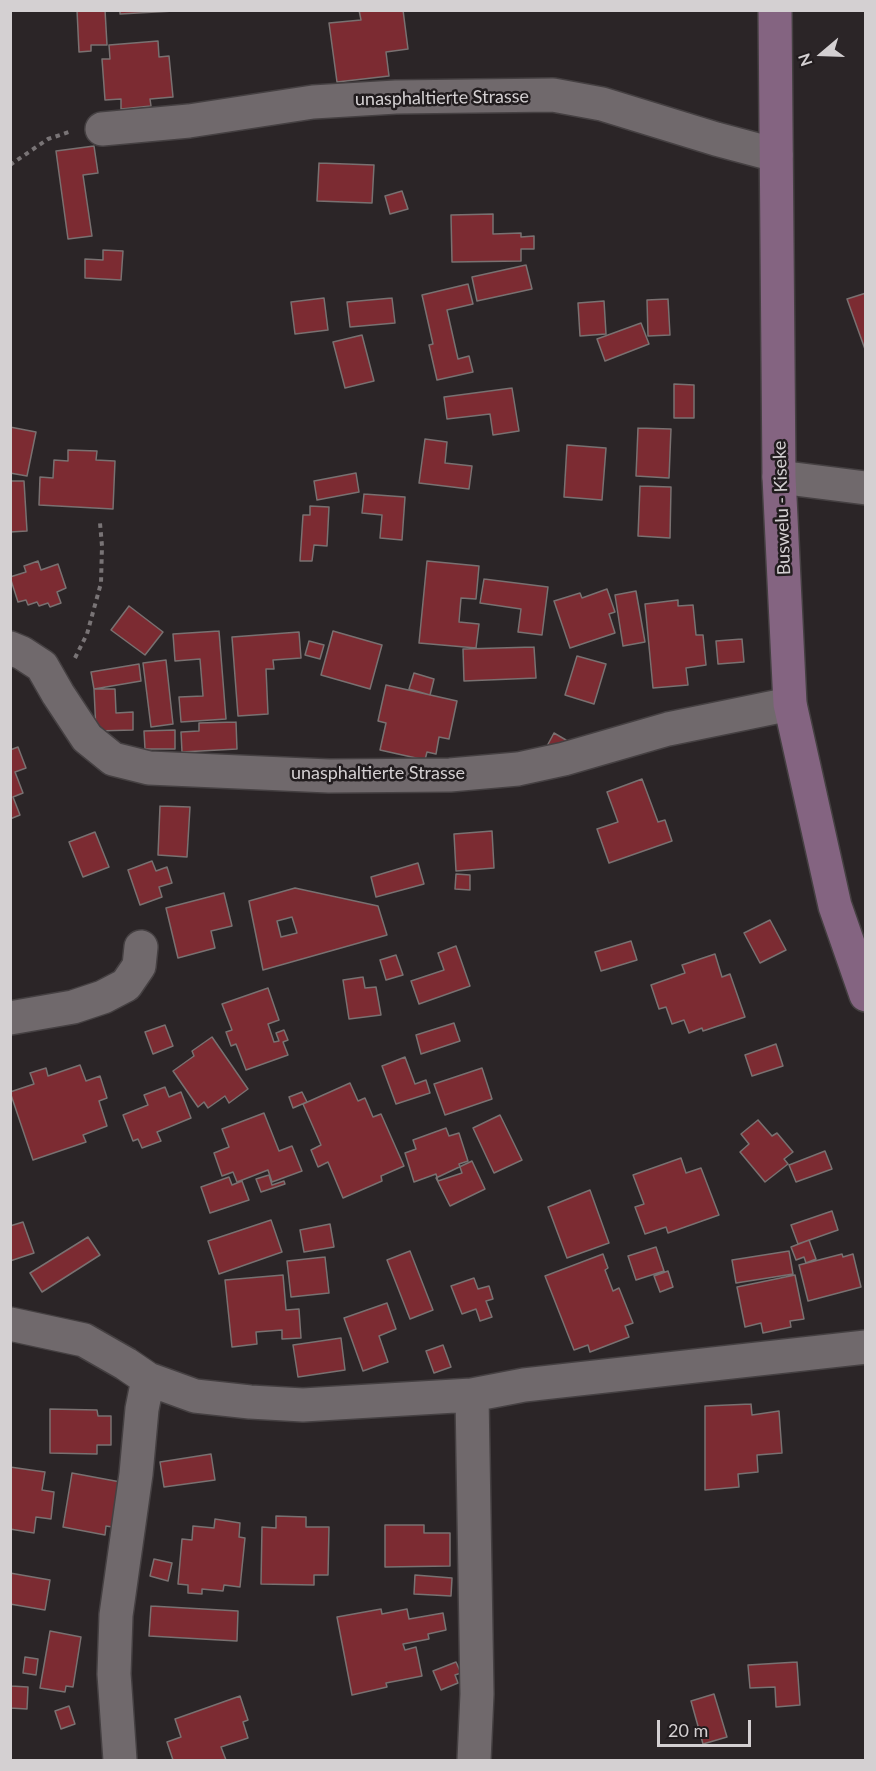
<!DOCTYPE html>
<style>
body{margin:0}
#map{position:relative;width:876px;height:1771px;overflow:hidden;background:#2b2527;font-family:Lato,sans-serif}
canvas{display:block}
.frame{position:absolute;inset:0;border:12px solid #d4d0d2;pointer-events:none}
.north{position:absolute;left:792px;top:24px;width:60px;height:60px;-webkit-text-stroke:4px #211c1e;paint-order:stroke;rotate:251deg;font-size:16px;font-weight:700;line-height:24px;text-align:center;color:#d4d0d2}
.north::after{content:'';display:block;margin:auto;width:21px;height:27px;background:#d4d0d2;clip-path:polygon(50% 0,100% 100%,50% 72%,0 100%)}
.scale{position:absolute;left:657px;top:1720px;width:94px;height:27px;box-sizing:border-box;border:3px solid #d4d0d2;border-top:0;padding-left:8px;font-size:18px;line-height:21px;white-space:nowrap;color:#d4d0d2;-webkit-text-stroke:4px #211c1e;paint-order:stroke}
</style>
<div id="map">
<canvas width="876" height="1771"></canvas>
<div class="frame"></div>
<div class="north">N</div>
<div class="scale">20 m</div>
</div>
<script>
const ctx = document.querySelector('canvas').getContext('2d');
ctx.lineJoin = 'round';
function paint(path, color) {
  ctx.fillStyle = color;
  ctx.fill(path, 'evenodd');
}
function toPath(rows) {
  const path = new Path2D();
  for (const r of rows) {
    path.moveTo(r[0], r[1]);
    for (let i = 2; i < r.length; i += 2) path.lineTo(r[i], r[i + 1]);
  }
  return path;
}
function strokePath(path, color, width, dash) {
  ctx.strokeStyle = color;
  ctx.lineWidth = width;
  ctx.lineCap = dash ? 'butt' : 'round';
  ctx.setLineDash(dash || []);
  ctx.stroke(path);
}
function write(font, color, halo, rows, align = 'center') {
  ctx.font = font + ' Lato,sans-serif';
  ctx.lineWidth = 5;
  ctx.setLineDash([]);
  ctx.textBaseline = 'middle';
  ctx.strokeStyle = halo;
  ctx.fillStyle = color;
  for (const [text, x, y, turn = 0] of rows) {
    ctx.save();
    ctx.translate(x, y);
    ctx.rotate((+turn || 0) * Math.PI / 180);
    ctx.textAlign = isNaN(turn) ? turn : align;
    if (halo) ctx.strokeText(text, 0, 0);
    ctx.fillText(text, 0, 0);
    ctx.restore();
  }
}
const building = toPath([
 [77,10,105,10,107,45,91,45,91,51,79,52,77,10],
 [120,10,174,10,174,11,120,14,120,10],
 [359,10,403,10,408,49,386,52,389,76,337,82,329,23,361,20,359,10],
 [158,41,159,57,169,56,173,97,150,99,151,106,121,109,121,99,105,100,102,59,110,59,109,45,158,41],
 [94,146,98,173,83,175,92,236,68,239,56,151,94,146],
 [319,163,374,165,372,203,317,201,319,163],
 [402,191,408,209,390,214,385,196,402,191],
 [493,214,493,234,521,233,521,237,534,236,534,249,521,249,521,261,452,262,451,215,493,214],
 [103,250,123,251,121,280,85,278,85,259,103,260,103,250],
 [526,265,532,289,477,301,472,277,526,265],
 [468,284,473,304,447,310,458,359,469,356,473,372,437,380,429,345,433,344,422,295,468,284],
 [866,293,866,352,847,299,866,293],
 [324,298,328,330,295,334,291,302,324,298],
 [392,298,395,323,350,327,347,302,392,298],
 [668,299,670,335,648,336,647,300,668,299],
 [604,301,606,334,580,336,578,303,604,301],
 [641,323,649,344,605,361,597,339,641,323],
 [362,335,374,381,345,388,333,342,362,335],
 [674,384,694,385,694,418,674,418,674,384],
 [512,388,519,431,493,435,490,414,447,419,444,397,512,388],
 [10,427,36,432,27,476,10,473,10,427],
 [638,428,671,429,669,478,636,476,638,428],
 [425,439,447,442,445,463,472,466,469,489,419,483,425,439],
 [567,445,606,448,602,500,564,497,567,445],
 [68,450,97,451,96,460,115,461,113,509,39,505,40,477,53,478,54,460,68,461,68,450],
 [356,473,359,492,317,500,314,481,356,473],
 [10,481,24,481,27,531,10,532,10,481],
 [640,486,671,487,670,538,638,536,640,486],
 [364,494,405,497,402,540,380,538,382,515,362,513,364,494],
 [310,506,329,507,327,546,314,545,312,561,300,561,303,515,310,515,310,506],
 [38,561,41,570,58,564,66,588,57,592,61,603,50,607,48,603,39,606,37,602,28,605,26,600,18,602,10,577,26,572,24,566,38,561],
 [427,561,479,566,476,599,461,598,459,622,479,624,476,648,419,643,427,561],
 [484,579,548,587,542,635,518,632,521,609,480,603,484,579],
 [607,589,615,612,609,614,615,633,570,648,554,601,580,593,582,598,607,589],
 [636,591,645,642,623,646,615,595,636,591],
 [678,600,678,606,693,605,696,635,703,635,706,665,686,668,688,685,653,688,645,604,678,600],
 [129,606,163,632,145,655,111,630,129,606],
 [219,631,226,719,181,722,179,697,203,696,200,659,175,661,173,634,219,631],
 [333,631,382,645,370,689,321,675,333,631],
 [299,632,301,658,273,660,274,669,266,669,268,714,238,716,232,637,299,632],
 [742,639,744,662,718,664,716,641,742,639],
 [309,641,324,645,320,659,305,655,309,641],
 [534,647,536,678,464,681,463,649,534,647],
 [577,656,606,664,594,704,565,695,577,656],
 [166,660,173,724,151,727,143,663,166,660],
 [139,664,141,681,94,689,91,672,139,664],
 [414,673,434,679,430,695,409,689,414,673],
 [386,685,457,701,449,739,439,737,436,754,427,752,425,760,380,750,386,723,378,721,386,685],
 [94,689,115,689,116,713,133,712,133,730,96,731,94,689],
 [236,722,237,749,182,752,181,732,199,731,199,723,236,722],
 [175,730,175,749,145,749,144,731,175,730],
 [554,733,566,740,559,753,547,746,554,733],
 [18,747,26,768,15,772,23,793,13,797,20,815,10,819,10,750,18,747],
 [642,779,658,822,665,820,672,841,609,863,597,829,618,822,607,792,642,779],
 [160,806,190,807,187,857,158,855,160,806],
 [492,831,494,868,456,871,454,834,492,831],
 [95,832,109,867,83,877,69,842,95,832],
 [152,861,156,871,167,867,172,883,159,887,162,897,140,905,128,870,152,861],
 [418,863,424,884,376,897,371,877,418,863],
 [456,874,470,875,470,890,455,889,456,874],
 [295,888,378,906,387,935,263,970,249,901,295,888],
 [292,917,297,933,281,937,277,921,292,917],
 [224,893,232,926,211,931,215,948,178,958,166,908,224,893],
 [770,920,786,950,760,963,744,933,770,920],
 [631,941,637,960,601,971,595,952,631,941],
 [456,946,470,986,419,1004,411,981,444,970,438,953,456,946],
 [715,954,722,977,730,974,745,1017,703,1031,702,1028,689,1033,684,1020,672,1024,666,1007,659,1009,651,985,685,973,682,965,715,954],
 [396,955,403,975,386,980,380,960,396,955],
 [363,977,365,988,376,987,381,1015,349,1019,343,980,363,977],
 [268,988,279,1020,268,1024,274,1042,279,1041,276,1033,284,1030,288,1040,283,1042,288,1055,246,1070,236,1044,231,1046,226,1032,232,1030,222,1004,268,988],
 [454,1023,460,1041,421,1054,416,1035,454,1023],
 [165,1025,173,1046,153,1054,145,1032,165,1025],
 [212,1037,248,1089,229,1103,225,1096,208,1108,204,1102,198,1107,173,1071,194,1056,192,1051,212,1037],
 [776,1044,783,1066,752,1076,745,1055,776,1044],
 [405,1057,415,1084,426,1080,430,1093,396,1104,382,1066,405,1057],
 [80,1065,86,1081,100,1076,107,1098,99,1101,107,1126,83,1135,86,1142,33,1160,10,1092,34,1084,30,1073,46,1068,48,1076,80,1065],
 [482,1068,492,1099,445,1115,434,1084,482,1068],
 [350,1083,358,1101,365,1098,373,1117,381,1114,404,1166,381,1176,382,1181,343,1198,328,1162,318,1167,311,1150,321,1145,303,1104,350,1083],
 [165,1087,169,1097,181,1092,191,1118,157,1132,161,1141,142,1148,138,1139,133,1141,123,1115,148,1105,144,1095,165,1087],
 [302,1092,307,1102,293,1108,289,1097,302,1092],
 [264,1113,279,1151,292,1146,302,1171,272,1182,268,1170,237,1182,233,1172,222,1176,214,1153,229,1147,222,1129,264,1113],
 [500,1115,522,1160,494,1173,473,1128,500,1115],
 [758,1120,772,1136,777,1133,793,1152,784,1159,788,1164,765,1182,740,1152,749,1144,741,1134,758,1120],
 [446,1128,449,1136,459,1133,468,1161,459,1164,462,1173,438,1181,436,1174,414,1182,405,1153,416,1149,413,1140,446,1128],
 [825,1151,832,1169,796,1182,789,1165,825,1151],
 [681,1158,686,1173,701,1168,719,1215,668,1233,666,1227,645,1234,635,1207,644,1204,633,1175,681,1158],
 [472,1161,485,1189,450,1206,436,1178,472,1161],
 [269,1175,272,1185,284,1181,285,1184,261,1192,256,1179,269,1175],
 [229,1177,232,1185,242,1181,249,1200,210,1213,201,1187,229,1177],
 [590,1190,609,1243,567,1258,548,1207,590,1190],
 [832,1211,838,1230,798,1244,791,1225,832,1211],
 [271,1220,282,1252,219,1274,208,1241,271,1220],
 [23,1222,34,1253,10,1261,10,1226,23,1222],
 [330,1224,334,1247,304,1252,300,1230,330,1224],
 [88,1237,100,1255,42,1292,30,1273,88,1237],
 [809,1240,816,1259,806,1263,804,1257,796,1260,791,1247,809,1240],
 [656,1247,664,1271,636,1280,628,1256,656,1247],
 [410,1251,433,1310,410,1319,387,1260,410,1251],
 [789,1251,793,1274,736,1283,732,1260,789,1251],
 [603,1254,608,1268,605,1270,613,1291,619,1288,633,1323,625,1326,629,1337,590,1352,588,1345,574,1350,545,1276,603,1254],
 [842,1254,843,1257,853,1254,861,1287,808,1301,799,1265,842,1254],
 [325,1257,329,1293,291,1297,287,1261,325,1257],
 [668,1271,673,1287,660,1292,654,1276,668,1271],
 [283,1275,286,1310,299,1309,301,1338,282,1339,282,1330,256,1332,257,1344,232,1347,225,1280,283,1275],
 [795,1275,804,1319,790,1321,791,1327,763,1333,761,1323,745,1327,737,1287,795,1275],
 [474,1278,478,1289,489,1286,493,1299,486,1301,492,1317,480,1321,476,1309,462,1314,451,1286,474,1278],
 [387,1303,396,1329,379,1336,388,1362,363,1371,344,1318,387,1303],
 [341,1338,345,1370,298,1377,293,1345,341,1338],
 [443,1345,451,1367,434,1373,426,1351,443,1345],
 [751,1404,752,1415,779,1411,782,1453,757,1455,758,1472,738,1474,739,1487,705,1490,705,1406,751,1404],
 [50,1409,97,1410,98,1416,111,1416,111,1445,97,1445,97,1454,50,1453,50,1409],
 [211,1454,215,1480,164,1487,160,1462,211,1454],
 [10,1467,45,1472,42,1490,54,1492,51,1519,36,1517,34,1533,10,1529,10,1467],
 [72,1473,126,1483,118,1528,106,1526,105,1535,63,1527,72,1473],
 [276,1516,306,1517,306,1527,329,1527,328,1575,314,1575,314,1585,261,1584,262,1527,276,1528,276,1516],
 [215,1519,240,1523,239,1537,245,1538,240,1587,224,1585,223,1591,202,1589,202,1594,188,1593,188,1585,178,1584,182,1539,192,1540,193,1526,214,1528,215,1519],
 [385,1525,424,1525,424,1533,450,1533,450,1566,385,1567,385,1525],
 [154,1559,172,1563,168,1581,150,1576,154,1559],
 [10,1573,50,1580,45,1610,10,1604,10,1573],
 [415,1575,452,1578,451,1596,414,1594,415,1575],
 [151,1606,238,1611,237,1641,149,1636,151,1606],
 [381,1609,382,1614,407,1609,409,1619,443,1613,446,1630,428,1634,429,1639,403,1644,405,1650,416,1647,422,1676,386,1683,387,1687,352,1695,337,1617,381,1609],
 [50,1631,81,1637,73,1687,66,1686,65,1692,40,1688,50,1631],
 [25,1657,38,1659,36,1675,23,1673,25,1657],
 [456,1662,461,1673,455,1675,458,1683,441,1690,433,1671,456,1662],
 [797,1662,800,1705,776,1707,775,1687,750,1688,748,1665,797,1662],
 [10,1674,11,1686,28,1687,27,1709,10,1708,10,1674],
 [714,1694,727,1737,703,1744,691,1701,714,1694],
 [240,1696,248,1720,243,1722,248,1738,221,1747,226,1760,173,1760,167,1742,181,1737,175,1719,240,1696],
 [69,1706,75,1724,61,1729,55,1711,69,1706]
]);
const path = toPath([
 [10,165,48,139,72,131],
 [75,658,87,634,101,583,102,546,100,523]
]);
const minor = toPath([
 [102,129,189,121,313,102,396,97,553,95,602,104,716,139,776,155],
 [779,477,866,488],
 [10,648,22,653,42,666,58,694,87,738,113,759,149,768,329,776,450,775,518,769,564,759,668,729,790,704],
 [10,1018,73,1007,103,997,126,985,139,966,141,947],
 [10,1324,84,1340,126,1364,148,1379,195,1396,250,1402,303,1405,472,1395,524,1385,866,1347],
 [472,1395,477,1694,474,1760],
 [120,1760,114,1674,116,1615,136,1474,142,1409,148,1379]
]);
const secondary = toPath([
 [775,10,779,477,790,704,835,906,866,995]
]);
const streetNames = [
 ["unasphaltierte Strasse",442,98,-1],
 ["Buswelu - Kiseke",782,508,-92],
 ["unasphaltierte Strasse",378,773]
];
paint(building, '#7c2b32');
strokePath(building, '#797171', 1.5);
strokePath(minor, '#454042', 36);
strokePath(secondary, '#454042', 36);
strokePath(path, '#797476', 4, [4.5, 4.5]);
strokePath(minor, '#70696c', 33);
strokePath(secondary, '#846481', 33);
write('18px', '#d4d0d2', '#211c1e', streetNames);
</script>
